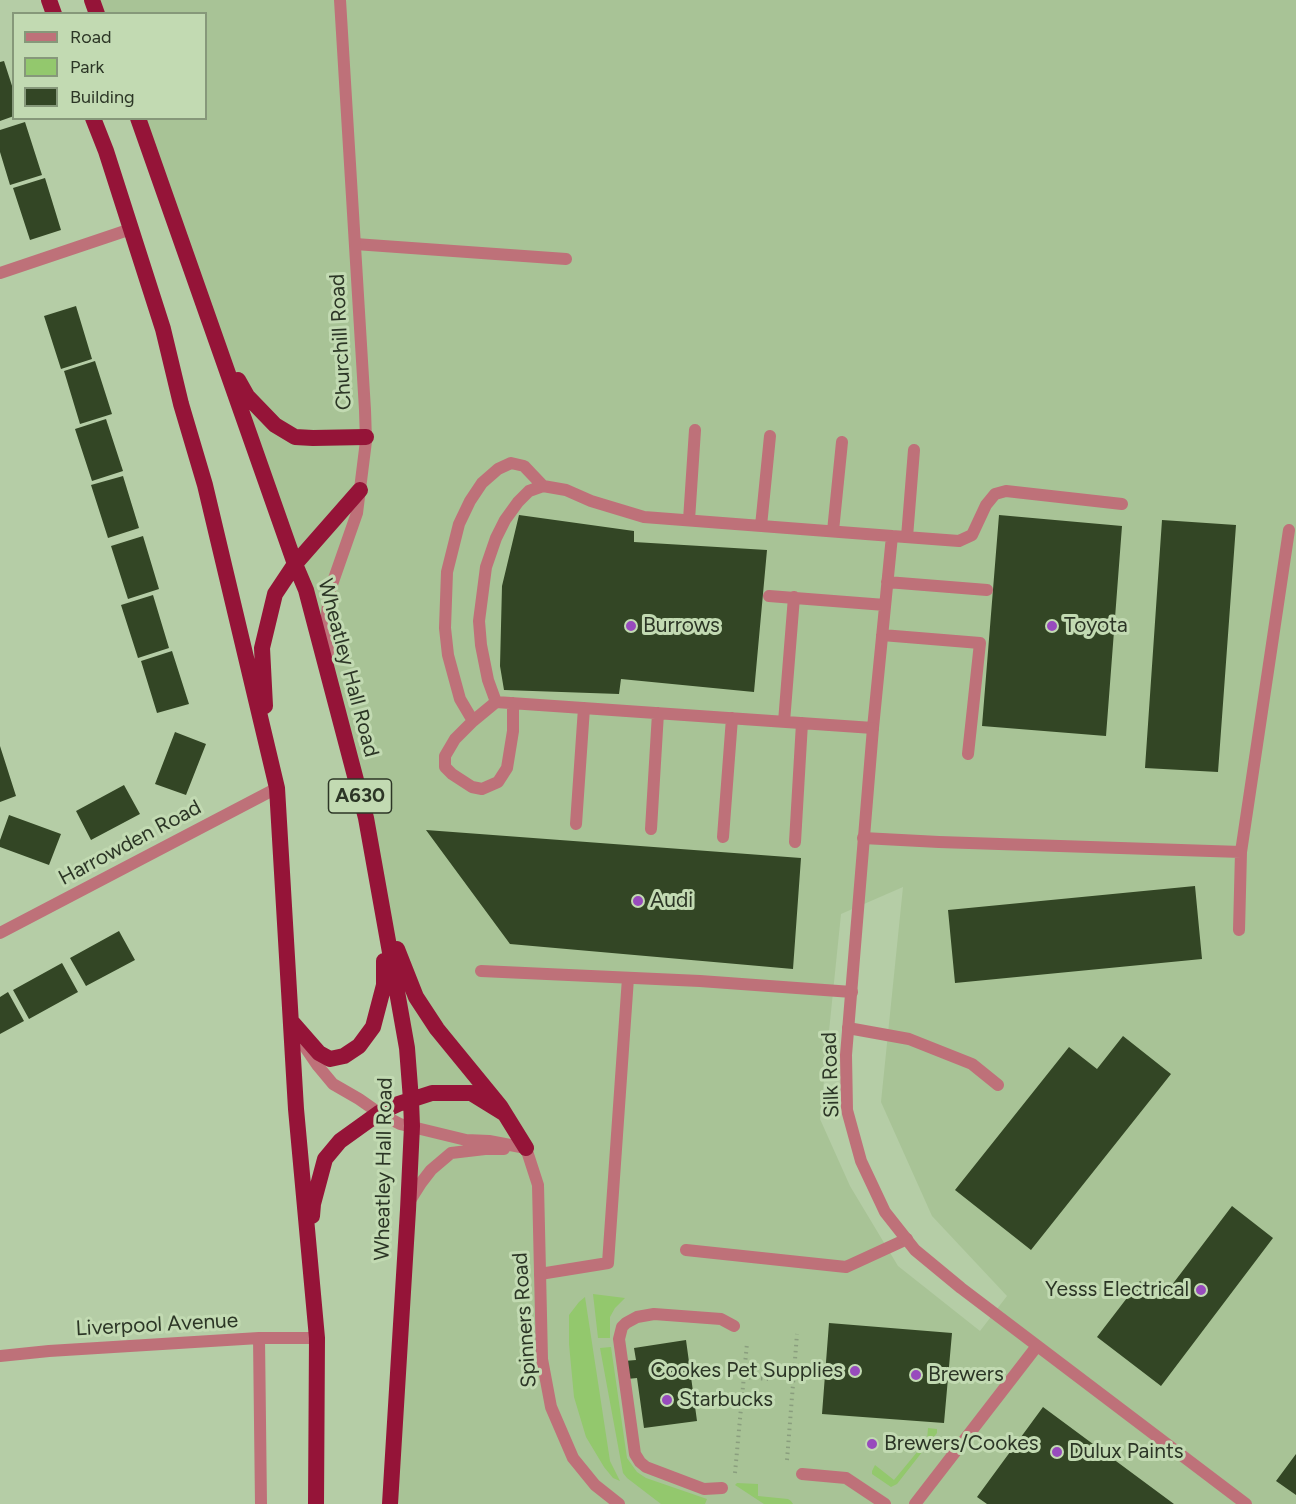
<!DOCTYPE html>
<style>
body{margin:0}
#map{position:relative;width:1296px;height:1504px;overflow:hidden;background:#b5cda6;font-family:Figtree,sans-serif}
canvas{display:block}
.legend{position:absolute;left:12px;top:12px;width:195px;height:108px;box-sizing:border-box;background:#c2dab2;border:2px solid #86987a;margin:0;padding:8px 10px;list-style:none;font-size:18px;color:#2c3626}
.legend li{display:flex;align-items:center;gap:12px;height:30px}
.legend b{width:30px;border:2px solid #86987a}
</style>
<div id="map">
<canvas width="1296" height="1504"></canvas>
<ul class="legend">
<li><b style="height:8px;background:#be7179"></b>Road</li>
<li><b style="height:16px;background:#93c86d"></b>Park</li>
<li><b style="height:16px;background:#334625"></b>Building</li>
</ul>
</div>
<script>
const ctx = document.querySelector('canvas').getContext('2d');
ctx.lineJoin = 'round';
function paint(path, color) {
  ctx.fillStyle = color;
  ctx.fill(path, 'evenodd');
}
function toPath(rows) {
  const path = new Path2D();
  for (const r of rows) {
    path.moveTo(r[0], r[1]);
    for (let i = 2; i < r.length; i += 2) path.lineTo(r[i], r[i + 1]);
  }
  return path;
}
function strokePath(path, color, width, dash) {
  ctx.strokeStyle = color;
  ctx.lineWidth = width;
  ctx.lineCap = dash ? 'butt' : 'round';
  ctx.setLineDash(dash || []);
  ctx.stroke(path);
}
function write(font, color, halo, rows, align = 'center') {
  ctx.font = font + ' Figtree,sans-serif';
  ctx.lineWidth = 6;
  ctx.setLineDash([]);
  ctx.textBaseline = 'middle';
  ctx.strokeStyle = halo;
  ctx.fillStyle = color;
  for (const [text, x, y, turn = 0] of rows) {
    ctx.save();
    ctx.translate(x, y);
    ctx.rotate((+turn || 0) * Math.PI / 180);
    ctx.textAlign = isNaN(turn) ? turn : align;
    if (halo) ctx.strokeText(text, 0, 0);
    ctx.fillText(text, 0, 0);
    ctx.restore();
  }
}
const built = toPath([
 [92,0,1296,0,1296,1504,390,1504,411,1100,366,818,306,590,138,119,206,118,206,14,97,13],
 [903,887,881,1102,932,1216,1007,1296,980,1331,898,1266,850,1186,820,1119,841,914]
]);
const green = toPath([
 [593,1294,625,1298,615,1308,610,1317,610,1338,598,1338],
 [585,1297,610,1461,620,1481,613,1478,604,1467,586,1437,574,1397,569,1344,569,1315,579,1302],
 [611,1347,627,1458,637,1472,646,1478,707,1499,705,1504,661,1504,627,1478,623,1473,600,1348],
 [928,1428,937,1429,937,1433,897,1484,891,1487,872,1474,872,1471,875,1465,894,1480,927,1440],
 [737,1483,758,1484,758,1496,788,1499,791,1501,793,1504,764,1504,735,1485]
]);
const building = toPath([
 [4,61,14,92,14,116,0,121,0,62],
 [25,122,42,175,10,185,0,152,0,130],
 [45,178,61,230,30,240,13,188],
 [76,306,92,359,61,369,44,316],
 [95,361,112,414,80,424,64,371],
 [106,419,123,471,92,481,75,429],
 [123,476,139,528,108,538,91,485],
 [519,515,634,531,634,542,767,550,754,692,621,679,619,694,504,690,500,666,502,586],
 [999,515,1122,526,1106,736,982,726],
 [1162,520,1236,525,1218,772,1145,768],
 [143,536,159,589,128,599,111,546],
 [153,595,169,648,138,658,121,605],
 [172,651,189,704,157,713,141,661],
 [175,732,206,744,186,795,155,784],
 [0,746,16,796,0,802],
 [124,785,140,814,91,840,76,811],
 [9,815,61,834,49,865,0,847,0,840],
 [426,830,801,858,793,969,510,944],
 [1195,886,1202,959,955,983,948,910],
 [119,931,135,960,86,986,70,958],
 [62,963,78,992,29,1019,13,990],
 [8,992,24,1021,0,1034,0,997],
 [1123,1036,1171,1074,1031,1250,955,1190,1069,1047,1097,1069],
 [1232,1206,1273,1238,1161,1386,1097,1337,1140,1281,1162,1298],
 [829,1323,952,1333,944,1423,822,1414],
 [686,1340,697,1421,644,1428,637,1378,627,1379,624,1361,636,1360,634,1348],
 [1043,1407,1174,1504,987,1504,977,1497],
 [1296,1454,1296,1495,1276,1481]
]);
const path = toPath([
 [743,1377,768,1379],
 [742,1394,767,1397],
 [787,1460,797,1334],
 [735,1473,747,1343]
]);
const service = toPath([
 [355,244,566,259],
 [0,273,131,229],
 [543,486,566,490,591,501,644,517,892,536,873,728,496,702,488,680,481,645,479,621,486,567,496,538,505,520,518,502,529,491,543,486],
 [689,520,695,430],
 [761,526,770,436],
 [833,531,842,442],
 [892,536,959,541,972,535,986,505,995,494,1006,491,1122,504],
 [907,537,914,450],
 [887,582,987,590],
 [769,596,885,605],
 [882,635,980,643,968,754],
 [496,702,473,721,460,699,448,655,445,628,447,572,459,524,470,501,482,483,498,469,511,463,524,466,543,486],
 [473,721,455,739,445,756,445,767,452,774,472,787,482,789,498,782,507,768,513,731,513,703],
 [784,722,794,597],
 [576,824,584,708],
 [651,829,658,713],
 [723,837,732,718],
 [863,838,939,842,1241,852,1289,530],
 [795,842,802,723],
 [1239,930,1241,852],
 [481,971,700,981,852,992],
 [848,1028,909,1039,972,1064,998,1085],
 [686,1250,846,1267,907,1239],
 [540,1274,608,1263,628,978],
 [802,1474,846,1478,885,1504],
 [722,1488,704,1489,646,1467,640,1462,635,1454,619,1339,622,1327,626,1323,637,1317,654,1314,721,1319,734,1326]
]);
const minor = toPath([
 [328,652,326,626,329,593,357,513,366,441,365,410,340,0],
 [873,728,846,1055,847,1110,861,1161,885,1212,915,1250,961,1288,1246,1504],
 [0,933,277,788],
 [303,1044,318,1066,333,1084,359,1099,379,1113,400,1124,466,1140,489,1141,526,1148],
 [526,1148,538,1185,542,1359,551,1407,573,1458,595,1485,619,1504],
 [409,1202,421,1183,431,1170,451,1153,485,1149,504,1149],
 [259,1338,261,1504],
 [0,1356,49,1351,259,1338,317,1338],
 [915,1504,1037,1346]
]);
const trunk = toPath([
 [49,0,54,14],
 [92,0,97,14],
 [93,118,106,151,163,329,181,404,205,485,277,788,296,1109,317,1338,316,1504],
 [138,118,295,564,306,590,366,818,393,969,407,1048,411,1100,412,1126,408,1210,390,1504],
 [238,380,247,396,275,425,295,437,313,438,366,437],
 [265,706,262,648,275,594,295,564,360,490],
 [397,949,416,997,437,1029,500,1106,526,1148],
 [291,1021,319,1053,330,1059,344,1056,359,1046,373,1027,384,985,384,961],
 [312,1216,313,1204,325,1159,340,1141,379,1113,398,1104,432,1093,471,1093,505,1114]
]);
const markers = [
 [631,626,6,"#984bbd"],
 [1052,626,6,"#984bbd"],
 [638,901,6,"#984bbd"],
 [1201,1290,6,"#984bbd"],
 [855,1371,6,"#984bbd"],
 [916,1375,6,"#984bbd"],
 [667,1400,6,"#984bbd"],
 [872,1444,6,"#984bbd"],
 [1057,1452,6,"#984bbd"]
];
const shields = [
 [360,796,63]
];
const shieldNames = [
 ["A630",360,796]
];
const streetNames = [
 ["Churchill Road",341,342,-93],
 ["Wheatley Hall Road",348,668,75],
 ["Harrowden Road",130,843,-28],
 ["Silk Road",831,1075,-92],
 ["Wheatley Hall Road",384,1169,-89],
 ["Spinners Road",525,1320,-94],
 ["Liverpool Avenue",157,1325,-3]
];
const poiNames = [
 ["Burrows",643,626],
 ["Toyota",1064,626],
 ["Audi",650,901],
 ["Yesss Electrical",1189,1290,"right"],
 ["Cookes Pet Supplies",843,1371,"right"],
 ["Brewers",928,1375],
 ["Starbucks",679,1400],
 ["Brewers/Cookes",884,1444],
 ["Dulux Paints",1069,1452]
];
paint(built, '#a8c396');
paint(green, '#93c86d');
paint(building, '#334625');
strokePath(path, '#8a9e7e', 4, [1.5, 4.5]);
strokePath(service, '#be7179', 12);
strokePath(minor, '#be7179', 12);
strokePath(trunk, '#951438', 16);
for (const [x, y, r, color] of markers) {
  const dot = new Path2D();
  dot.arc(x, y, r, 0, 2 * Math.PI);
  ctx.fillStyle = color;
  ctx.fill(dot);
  strokePath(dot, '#c2dab2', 2);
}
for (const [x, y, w] of shields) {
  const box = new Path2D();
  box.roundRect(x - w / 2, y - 17, w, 34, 4.5);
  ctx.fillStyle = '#c2dab2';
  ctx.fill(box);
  strokePath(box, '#2c3626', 1.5);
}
write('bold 20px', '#2c3626', null, shieldNames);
write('21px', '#2c3626', '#c2dab2', streetNames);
write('21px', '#2c3626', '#c2dab2', poiNames, 'left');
</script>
